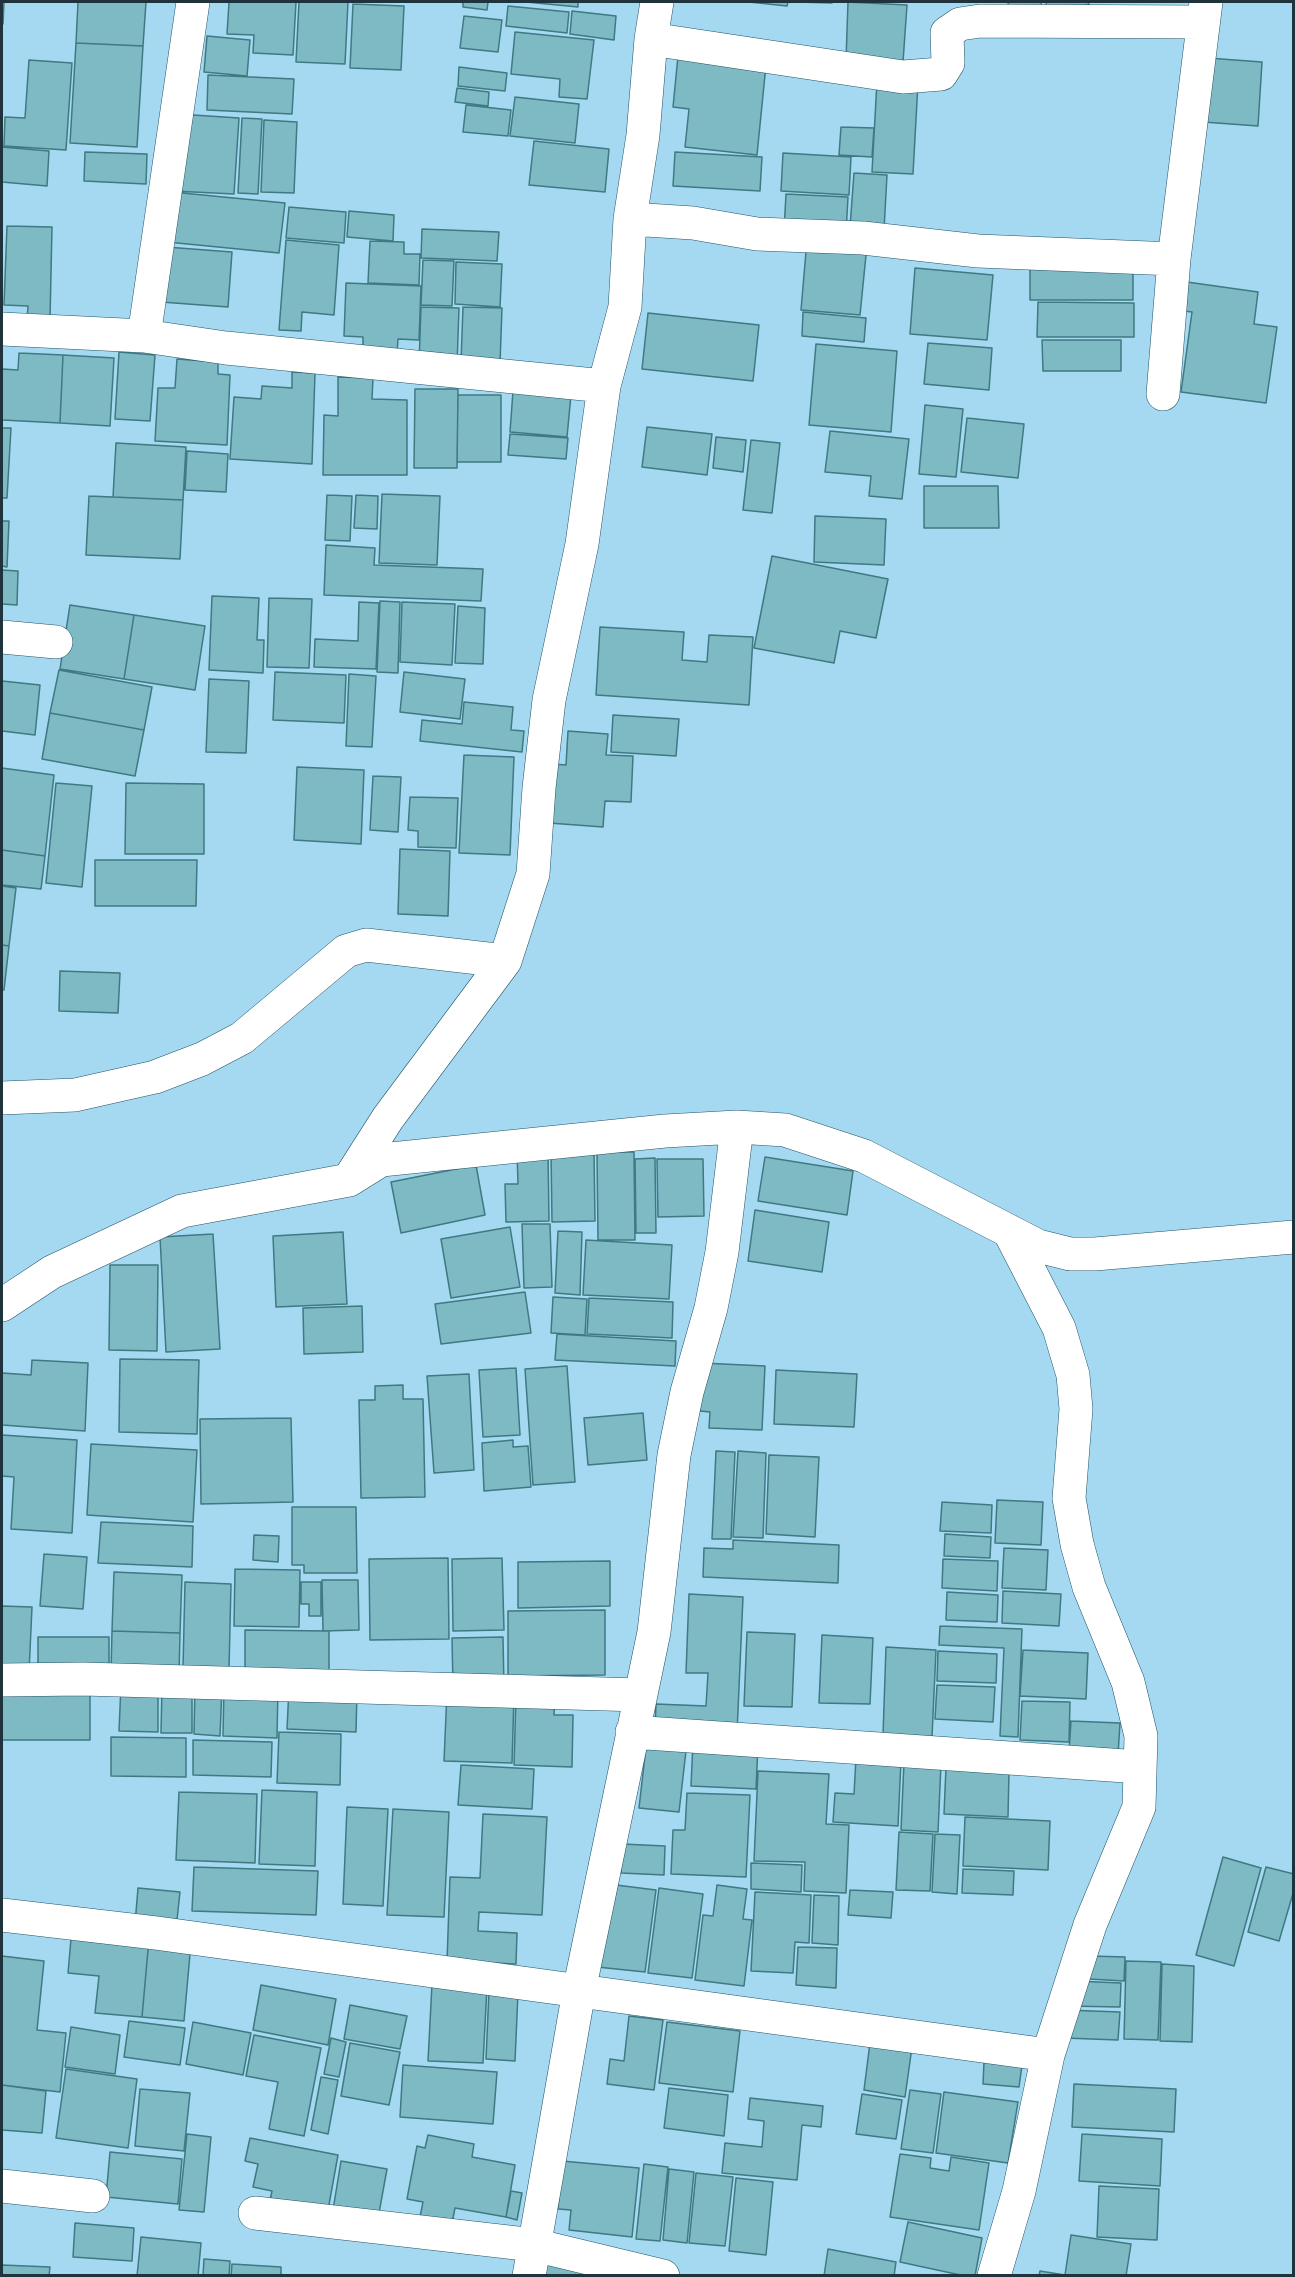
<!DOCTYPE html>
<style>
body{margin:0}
#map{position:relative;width:1295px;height:2277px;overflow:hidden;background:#a5d9f1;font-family:Jost,sans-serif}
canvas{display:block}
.frame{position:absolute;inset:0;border:3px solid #1f333d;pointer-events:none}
</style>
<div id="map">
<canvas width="1295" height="2277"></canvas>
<div class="frame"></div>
</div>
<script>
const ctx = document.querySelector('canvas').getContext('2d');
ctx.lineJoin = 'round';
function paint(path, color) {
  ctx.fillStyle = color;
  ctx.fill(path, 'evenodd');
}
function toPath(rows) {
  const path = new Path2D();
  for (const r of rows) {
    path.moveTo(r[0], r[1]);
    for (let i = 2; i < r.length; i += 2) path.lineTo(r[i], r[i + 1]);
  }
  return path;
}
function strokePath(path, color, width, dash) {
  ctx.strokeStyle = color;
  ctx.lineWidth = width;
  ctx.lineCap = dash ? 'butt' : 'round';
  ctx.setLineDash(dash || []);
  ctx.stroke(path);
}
const building = toPath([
 [2,2,4,2,3,24,2,24,2,2],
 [78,2,146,2,143,46,76,43,78,2],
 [229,2,296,2,293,55,253,53,254,35,227,34,229,2],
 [299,2,348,2,345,64,296,62,299,2],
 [463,2,488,2,487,10,463,7,463,2],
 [526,2,578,2,578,7,526,2],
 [749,2,788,2,787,6,749,2],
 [796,2,832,2,832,3,796,2],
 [848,2,907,5,903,62,846,60,848,2],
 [1008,2,1041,2,1042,9,1009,12,1008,2],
 [1046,2,1088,2,1089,5,1047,9,1046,2],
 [353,4,404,6,401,70,350,68,353,4],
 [508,6,569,12,567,33,506,26,508,6],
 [572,11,616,16,614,40,570,34,572,11],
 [464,16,502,20,498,52,460,48,464,16],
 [515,32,594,40,587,99,559,97,560,79,511,74,515,32],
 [207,36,250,40,247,76,204,72,207,36],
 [76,43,143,46,137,147,70,143,76,43],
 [678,56,766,65,757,155,685,147,689,109,673,107,678,56],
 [1208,58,1262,62,1258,126,1203,122,1208,58],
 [29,60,72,63,66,150,4,146,5,117,25,118,29,60],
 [459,67,507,73,505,91,458,86,459,67],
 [208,75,294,79,292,114,207,110,208,75],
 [877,81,918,83,913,174,872,172,877,81],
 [457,88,489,92,488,106,455,102,457,88],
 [515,97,579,104,575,143,510,136,515,97],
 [466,105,511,110,508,136,463,132,466,105],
 [178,114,239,118,234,194,173,191,178,114],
 [242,118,262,119,258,194,238,193,242,118],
 [264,120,297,122,294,193,261,192,264,120],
 [841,127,874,128,872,157,839,155,841,127],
 [534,141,609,149,605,192,529,185,534,141],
 [2,147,49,151,47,186,2,182,2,147],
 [85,152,147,154,146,184,84,181,85,152],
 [675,152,762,157,760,191,673,186,675,152],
 [783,153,851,157,849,195,781,191,783,153],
 [854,173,887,175,884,230,850,227,854,173],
 [172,192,285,203,279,253,167,242,172,192],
 [786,194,848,197,846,233,784,230,786,194],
 [289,207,346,212,344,243,286,238,289,207],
 [349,211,394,215,393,241,347,237,349,211],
 [7,226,52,227,50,320,27,319,28,306,4,305,7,226],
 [422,229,499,232,497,261,421,258,422,229],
 [286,240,339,245,334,315,302,312,301,331,279,330,286,240],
 [807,240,867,245,860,315,801,310,807,240],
 [370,241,404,242,404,254,420,254,419,285,368,283,370,241],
 [166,247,232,252,228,307,161,302,166,247],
 [423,260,454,261,452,306,421,305,423,260],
 [456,262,502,264,500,307,455,304,456,262],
 [1030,262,1133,263,1133,300,1030,300,1030,262],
 [915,268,993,275,987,340,910,334,915,268],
 [1180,281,1258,292,1254,324,1277,327,1266,403,1181,392,1192,312,1176,310,1180,281],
 [346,283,421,286,419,340,398,339,397,354,363,352,363,337,344,336,346,283],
 [1038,302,1134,303,1134,337,1037,337,1038,302],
 [421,307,459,308,457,365,419,364,421,307],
 [463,307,502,308,500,364,461,362,463,307],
 [803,312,866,318,864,342,802,336,803,312],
 [648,313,759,325,753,381,642,369,648,313],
 [1042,340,1121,340,1121,371,1043,371,1042,340],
 [928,343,992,348,989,390,924,384,928,343],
 [816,344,897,351,891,432,809,425,816,344],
 [119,352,155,355,150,421,115,419,119,352],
 [19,353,63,355,60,423,2,420,2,369,18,370,19,353],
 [63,355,114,358,110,426,60,423,63,355],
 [177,359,218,362,218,374,230,375,227,445,155,441,158,388,175,388,177,359],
 [292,372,315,373,312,464,230,459,234,397,261,399,262,386,292,388,292,372],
 [338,377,373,378,372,399,407,400,407,475,323,475,324,415,338,416,338,377],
 [415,389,458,389,457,468,414,468,415,389],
 [513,391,571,395,567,437,510,432,513,391],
 [458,395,501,395,501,462,457,462,458,395],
 [925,405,963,409,956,477,919,474,925,405],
 [967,418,1024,424,1018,478,961,472,967,418],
 [647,427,712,434,707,475,642,467,647,427],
 [2,428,11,428,7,498,2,498,2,428],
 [830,431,909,439,902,499,869,496,871,476,825,472,830,431],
 [510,434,568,438,566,459,508,455,510,434],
 [716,437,746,440,743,472,713,468,716,437],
 [751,440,780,443,772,513,743,510,751,440],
 [116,443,186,447,183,500,113,497,116,443],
 [187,451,228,454,226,492,185,490,187,451],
 [924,486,998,486,999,528,924,528,924,486],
 [382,494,440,496,437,565,379,563,382,494],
 [327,495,352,496,350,541,325,540,327,495],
 [356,495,378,496,377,529,354,528,356,495],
 [89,496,183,500,180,559,86,555,89,496],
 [815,516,886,519,884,565,814,562,815,516],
 [2,521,9,521,7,567,2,566,2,521],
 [326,545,375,548,374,565,483,569,481,601,324,595,326,545],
 [772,556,888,579,876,638,840,631,834,663,754,648,772,556],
 [2,570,18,571,17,605,2,604,2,570],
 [212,596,259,598,257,640,264,640,263,673,209,670,212,596],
 [269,598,312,599,309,668,267,667,269,598],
 [380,601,400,602,398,673,377,672,380,601],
 [359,602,379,603,376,669,314,667,315,639,358,641,359,602],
 [402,602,455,604,452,665,400,662,402,602],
 [70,605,134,615,124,679,60,669,70,605],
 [458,606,485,608,483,664,455,663,458,606],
 [134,615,205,626,195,690,124,679,134,615],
 [600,627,684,632,682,660,707,662,709,635,753,637,749,705,596,695,600,627],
 [59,670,152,687,144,730,50,713,59,670],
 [275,672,346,675,344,723,273,720,275,672],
 [404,672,465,679,460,719,400,712,404,672],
 [349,674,376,676,372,747,346,746,349,674],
 [209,679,249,681,246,753,206,752,209,679],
 [2,681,40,685,35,735,2,731,2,681],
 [464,702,513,707,511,730,524,731,522,752,420,741,422,720,462,724,464,702],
 [50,713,144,730,135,776,42,759,50,713],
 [613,715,679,719,676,756,611,752,613,715],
 [568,731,608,734,606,755,633,756,631,802,605,801,603,827,549,823,553,764,566,765,568,731],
 [464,755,514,757,510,855,459,853,464,755],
 [297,767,364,770,361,844,294,840,297,767],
 [2,768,54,775,45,856,2,850,2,768],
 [373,776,401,777,398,832,370,830,373,776],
 [56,783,92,786,82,887,46,883,56,783],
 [126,783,204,784,204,854,125,854,126,783],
 [410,797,458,798,456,848,418,847,418,831,408,830,410,797],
 [400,849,450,851,448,916,398,914,400,849],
 [2,850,45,856,41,889,2,885,2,850],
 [95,860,197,860,196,906,95,906,95,860],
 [2,886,16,888,9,946,2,945,2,886],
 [2,945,9,946,4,990,2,990,2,945],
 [60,971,120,973,118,1013,59,1011,60,971],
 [594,1151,595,1221,552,1222,551,1152,594,1151],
 [517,1152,548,1152,549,1221,506,1222,505,1184,518,1184,517,1152],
 [597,1152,634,1152,635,1240,598,1240,597,1152],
 [765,1157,853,1171,847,1215,758,1201,765,1157],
 [655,1158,656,1233,636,1233,635,1159,655,1158],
 [657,1159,703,1159,704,1216,658,1217,657,1159],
 [476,1165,485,1215,401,1233,391,1182,476,1165],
 [755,1210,829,1222,822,1272,748,1261,755,1210],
 [522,1224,550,1224,552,1287,524,1288,522,1224],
 [510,1227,520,1287,451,1298,441,1239,510,1227],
 [558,1231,582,1232,580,1295,555,1293,558,1231],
 [343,1232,347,1304,276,1307,273,1236,343,1232],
 [213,1234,220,1349,166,1352,160,1237,213,1234],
 [586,1240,672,1245,669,1299,583,1295,586,1240],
 [110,1265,158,1265,157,1351,109,1350,110,1265],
 [525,1292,531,1333,441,1344,435,1304,525,1292],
 [553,1297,587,1299,585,1335,551,1333,553,1297],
 [589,1298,673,1302,672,1338,587,1334,589,1298],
 [362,1306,363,1352,304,1354,303,1308,362,1306],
 [557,1334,676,1341,675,1366,555,1360,557,1334],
 [120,1359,199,1360,197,1434,119,1432,120,1359],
 [32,1360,88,1363,85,1431,2,1425,2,1373,31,1375,32,1360],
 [702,1363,765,1366,762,1430,709,1428,710,1412,700,1411,702,1363],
 [567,1366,575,1482,533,1485,525,1369,567,1366],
 [516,1368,520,1435,483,1437,479,1370,516,1368],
 [776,1370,857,1374,854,1427,774,1424,776,1370],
 [469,1374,474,1470,434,1473,427,1376,469,1374],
 [403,1385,403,1399,423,1399,425,1497,361,1498,359,1400,375,1400,375,1386,403,1385],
 [643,1413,647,1460,588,1465,584,1418,643,1413],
 [291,1418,293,1502,201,1504,200,1419,291,1418],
 [2,1435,77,1440,72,1533,11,1529,14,1477,2,1476,2,1435],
 [513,1440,513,1447,528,1446,531,1487,484,1491,482,1443,513,1440],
 [91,1444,197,1450,193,1522,87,1515,91,1444],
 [716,1451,735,1452,731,1539,712,1539,716,1451],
 [738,1451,766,1453,763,1538,733,1537,738,1451],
 [769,1455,819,1457,815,1537,766,1534,769,1455],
 [997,1500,1043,1502,1041,1545,995,1543,997,1500],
 [942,1502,992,1505,991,1533,940,1531,942,1502],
 [292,1507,356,1507,357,1573,304,1573,304,1565,292,1565,292,1507],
 [101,1522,193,1526,192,1567,98,1563,101,1522],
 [945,1534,991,1537,990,1558,944,1556,945,1534],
 [254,1535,279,1536,278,1562,253,1560,254,1535],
 [733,1540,839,1545,838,1583,703,1577,704,1548,733,1549,733,1540],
 [1004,1548,1048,1550,1046,1590,1002,1588,1004,1548],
 [44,1554,87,1557,83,1609,40,1606,44,1554],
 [448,1558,449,1639,370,1640,369,1559,448,1558],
 [502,1558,504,1630,453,1631,452,1559,502,1558],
 [943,1559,998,1561,997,1591,942,1588,943,1559],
 [610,1561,610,1606,518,1608,518,1562,610,1561],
 [235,1569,300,1570,299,1627,234,1626,235,1569],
 [114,1572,182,1575,180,1633,112,1631,114,1572],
 [322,1580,358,1580,359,1630,323,1631,322,1580],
 [185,1582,231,1584,229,1669,183,1668,185,1582],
 [301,1582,321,1582,321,1616,309,1616,309,1604,301,1604,301,1582],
 [1003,1591,1061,1594,1059,1626,1002,1623,1003,1591],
 [947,1592,998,1595,997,1622,946,1620,947,1592],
 [689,1594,743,1597,737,1733,655,1729,656,1704,706,1706,708,1673,686,1673,689,1594],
 [2,1606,32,1607,29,1672,2,1671,2,1606],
 [605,1610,605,1675,508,1676,508,1611,605,1610],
 [940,1626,1022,1629,1018,1737,1000,1736,1004,1648,939,1645,940,1626],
 [245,1630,329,1631,329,1671,245,1671,245,1630],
 [112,1631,180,1633,179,1675,111,1673,112,1631],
 [747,1632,795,1634,792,1707,744,1706,747,1632],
 [822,1635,873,1638,870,1704,819,1703,822,1635],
 [38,1637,109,1637,109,1673,38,1674,38,1637],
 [503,1637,504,1687,453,1687,452,1638,503,1637],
 [886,1647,936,1650,932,1737,883,1735,886,1647],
 [1023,1650,1088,1653,1086,1699,1020,1696,1023,1650],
 [938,1651,997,1654,996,1683,937,1681,938,1651],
 [2,1684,90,1684,90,1740,2,1740,2,1684],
 [121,1685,158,1687,158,1732,119,1731,121,1685],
 [195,1685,222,1686,220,1736,194,1734,195,1685],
 [937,1685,995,1687,993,1722,935,1719,937,1685],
 [224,1686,278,1687,277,1738,223,1736,224,1686],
 [162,1687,192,1687,192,1733,161,1733,162,1687],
 [289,1688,357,1691,356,1732,287,1729,289,1688],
 [447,1692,514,1695,512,1763,444,1761,447,1692],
 [516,1696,555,1697,554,1715,573,1715,572,1767,514,1765,516,1696],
 [1022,1701,1070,1702,1069,1742,1020,1740,1022,1701],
 [1071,1721,1120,1723,1118,1755,1069,1752,1071,1721],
 [279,1732,341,1734,340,1785,277,1783,279,1732],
 [111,1737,186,1738,186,1777,111,1776,111,1737],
 [647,1738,687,1742,679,1812,639,1808,647,1738],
 [193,1740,272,1742,271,1777,193,1775,193,1740],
 [693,1742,758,1745,756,1789,691,1786,693,1742],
 [856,1758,901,1760,898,1826,833,1822,835,1793,854,1794,856,1758],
 [904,1762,941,1764,938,1832,901,1830,904,1762],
 [461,1765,534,1769,532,1809,458,1805,461,1765],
 [946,1767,1009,1771,1008,1817,944,1814,946,1767],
 [758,1771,829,1774,826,1824,849,1825,846,1893,804,1891,805,1862,754,1861,758,1771],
 [262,1790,317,1792,315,1866,259,1864,262,1790],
 [179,1792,257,1794,255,1863,176,1860,179,1792],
 [687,1793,750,1795,746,1877,671,1874,673,1830,685,1830,687,1793],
 [347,1807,388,1809,383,1906,343,1904,347,1807],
 [393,1809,449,1812,444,1917,387,1915,393,1809],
 [483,1814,547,1817,542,1915,479,1912,478,1931,517,1933,516,1964,447,1961,450,1877,480,1878,483,1814],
 [965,1817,1050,1821,1048,1870,963,1866,965,1817],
 [899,1832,933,1834,930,1891,896,1890,899,1832],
 [935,1834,960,1835,957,1894,932,1892,935,1834],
 [622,1844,665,1846,664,1875,621,1873,622,1844],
 [1223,1857,1261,1868,1234,1966,1196,1955,1223,1857],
 [751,1863,802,1865,801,1892,751,1889,751,1863],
 [194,1867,318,1871,316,1915,192,1911,194,1867],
 [1266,1867,1294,1874,1294,1890,1279,1941,1248,1932,1266,1867],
 [963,1869,1014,1871,1013,1895,962,1893,963,1869],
 [608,1884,656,1890,645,1972,597,1967,608,1884],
 [717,1885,747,1889,743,1919,752,1920,744,1986,695,1980,703,1915,713,1916,717,1885],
 [138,1888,180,1892,176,1929,135,1924,138,1888],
 [659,1888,703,1894,692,1978,648,1973,659,1888],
 [850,1890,893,1892,891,1918,848,1915,850,1890],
 [755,1892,811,1895,809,1943,795,1942,793,1973,751,1971,755,1892],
 [814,1895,839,1896,838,1945,812,1943,814,1895],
 [71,1939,149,1939,142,2017,95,2013,99,1976,68,1973,71,1939],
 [149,1939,191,1943,184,2021,142,2017,149,1939],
 [798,1947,837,1948,836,1988,796,1985,798,1947],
 [2,1956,44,1961,37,2030,66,2033,60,2092,2,2085,2,1956],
 [1090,1956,1125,1957,1124,1981,1089,1979,1090,1956],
 [1126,1961,1161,1962,1158,2040,1124,2039,1126,1961],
 [1162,1964,1194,1966,1192,2042,1160,2041,1162,1964],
 [1074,1981,1121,1983,1120,2007,1066,2006,1074,1981],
 [432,1984,487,1987,483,2063,428,2061,432,1984],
 [261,1985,336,1999,328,2045,253,2030,261,1985],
 [489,1991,518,1993,515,2061,486,2059,489,1991],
 [350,2005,407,2016,400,2049,344,2039,350,2005],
 [1065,2010,1120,2012,1118,2040,1064,2038,1065,2010],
 [629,2016,663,2020,654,2090,607,2084,610,2059,624,2061,629,2016],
 [129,2021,185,2028,180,2065,124,2057,129,2021],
 [193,2022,251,2033,243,2075,186,2064,193,2022],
 [667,2022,740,2031,733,2092,659,2083,667,2022],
 [71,2027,120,2035,115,2074,65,2067,71,2027],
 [254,2035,321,2048,304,2136,269,2129,278,2082,246,2076,254,2035],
 [871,2035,913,2040,905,2097,864,2090,871,2035],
 [331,2038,346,2042,339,2077,324,2074,331,2038],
 [350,2043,400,2052,389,2105,341,2096,350,2043],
 [984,2062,1022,2065,1019,2087,983,2084,984,2062],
 [403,2065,497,2072,493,2124,400,2117,403,2065],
 [66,2069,137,2079,128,2148,56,2138,66,2069],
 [321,2077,338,2080,328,2134,311,2130,321,2077],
 [1074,2084,1176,2089,1174,2132,1072,2127,1074,2084],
 [2,2085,46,2091,42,2133,2,2130,2,2085],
 [669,2088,728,2095,724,2136,664,2128,669,2088],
 [140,2089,190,2093,184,2151,135,2146,140,2089],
 [910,2090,941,2094,933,2153,901,2149,910,2090],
 [944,2092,1018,2102,1008,2163,936,2153,944,2092],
 [862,2094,902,2100,896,2139,856,2134,862,2094],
 [750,2098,823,2106,821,2127,802,2125,797,2180,722,2173,725,2143,762,2147,764,2121,748,2119,750,2098],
 [187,2134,211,2137,204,2212,179,2210,187,2134],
 [1082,2134,1162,2139,1160,2186,1079,2181,1082,2134],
 [428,2135,474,2144,472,2157,515,2165,506,2217,455,2208,450,2234,418,2227,423,2202,407,2199,417,2146,425,2148,428,2135],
 [250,2138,338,2155,326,2221,268,2210,272,2191,253,2187,258,2164,245,2161,250,2138],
 [110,2152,182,2159,178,2204,106,2197,110,2152],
 [900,2154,931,2158,930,2168,949,2171,951,2157,989,2163,979,2230,890,2217,900,2154],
 [341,2161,387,2169,377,2224,332,2216,341,2161],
 [562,2161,639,2168,632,2237,569,2230,571,2210,558,2209,562,2161],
 [644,2164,668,2167,660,2241,636,2239,644,2164],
 [669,2169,694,2172,687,2243,663,2240,669,2169],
 [696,2173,733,2177,725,2246,689,2243,696,2173],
 [736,2178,773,2182,766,2255,729,2251,736,2178],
 [1099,2186,1159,2189,1157,2240,1097,2237,1099,2186],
 [511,2191,522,2193,517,2220,506,2217,511,2191],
 [908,2222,982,2238,975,2276,965,2276,900,2262,908,2222],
 [75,2223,134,2228,132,2261,73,2257,75,2223],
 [1071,2235,1131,2244,1126,2276,1039,2276,1040,2271,1065,2275,1071,2235],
 [141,2237,201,2243,198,2276,137,2276,141,2237],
 [828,2249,896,2262,894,2276,824,2276,828,2249],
 [204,2259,230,2261,229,2276,203,2276,204,2259],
 [539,2260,612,2276,536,2276,539,2260],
 [232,2264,281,2267,281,2276,231,2276,232,2264],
 [2,2265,50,2267,49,2276,2,2276,2,2265]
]);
const minor = toPath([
 [651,39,903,77,941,74,948,63,947,33,960,24,980,21,1203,22],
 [630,219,693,223,757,234,863,238,978,251,1174,259],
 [2,329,144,336,226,348,604,386],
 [144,336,193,2],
 [1163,394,1174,259,1206,2],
 [2,637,56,642],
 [2,1098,75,1095,155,1077,202,1059,242,1038,346,951,366,945,505,961],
 [737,1127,785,1130,864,1156,1038,1246,1070,1254,1095,1254,1294,1237],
 [351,1176,388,1118,505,961,533,874,539,788,549,700,582,544,604,386,625,307,630,219,643,135,651,39,657,2],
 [2,1305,52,1272,182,1211,349,1180,381,1160,665,1131,737,1127,722,1252,711,1308,687,1392,674,1455,654,1632,579,1991,529,2276],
 [2,1680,83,1679,640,1695],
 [632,1732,1140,1767],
 [2,1915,156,1933,1048,2055],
 [2,2186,93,2196],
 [255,2213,534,2245,663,2276],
 [994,2276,1019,2191,1048,2055,1090,1925,1139,1807,1141,1736,1128,1682,1089,1587,1077,1544,1069,1498,1076,1409,1073,1375,1059,1328,1009,1231]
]);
paint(building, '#7ebac3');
strokePath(building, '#3f7982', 1.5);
strokePath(minor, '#215368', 34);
strokePath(minor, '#fff', 33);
</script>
